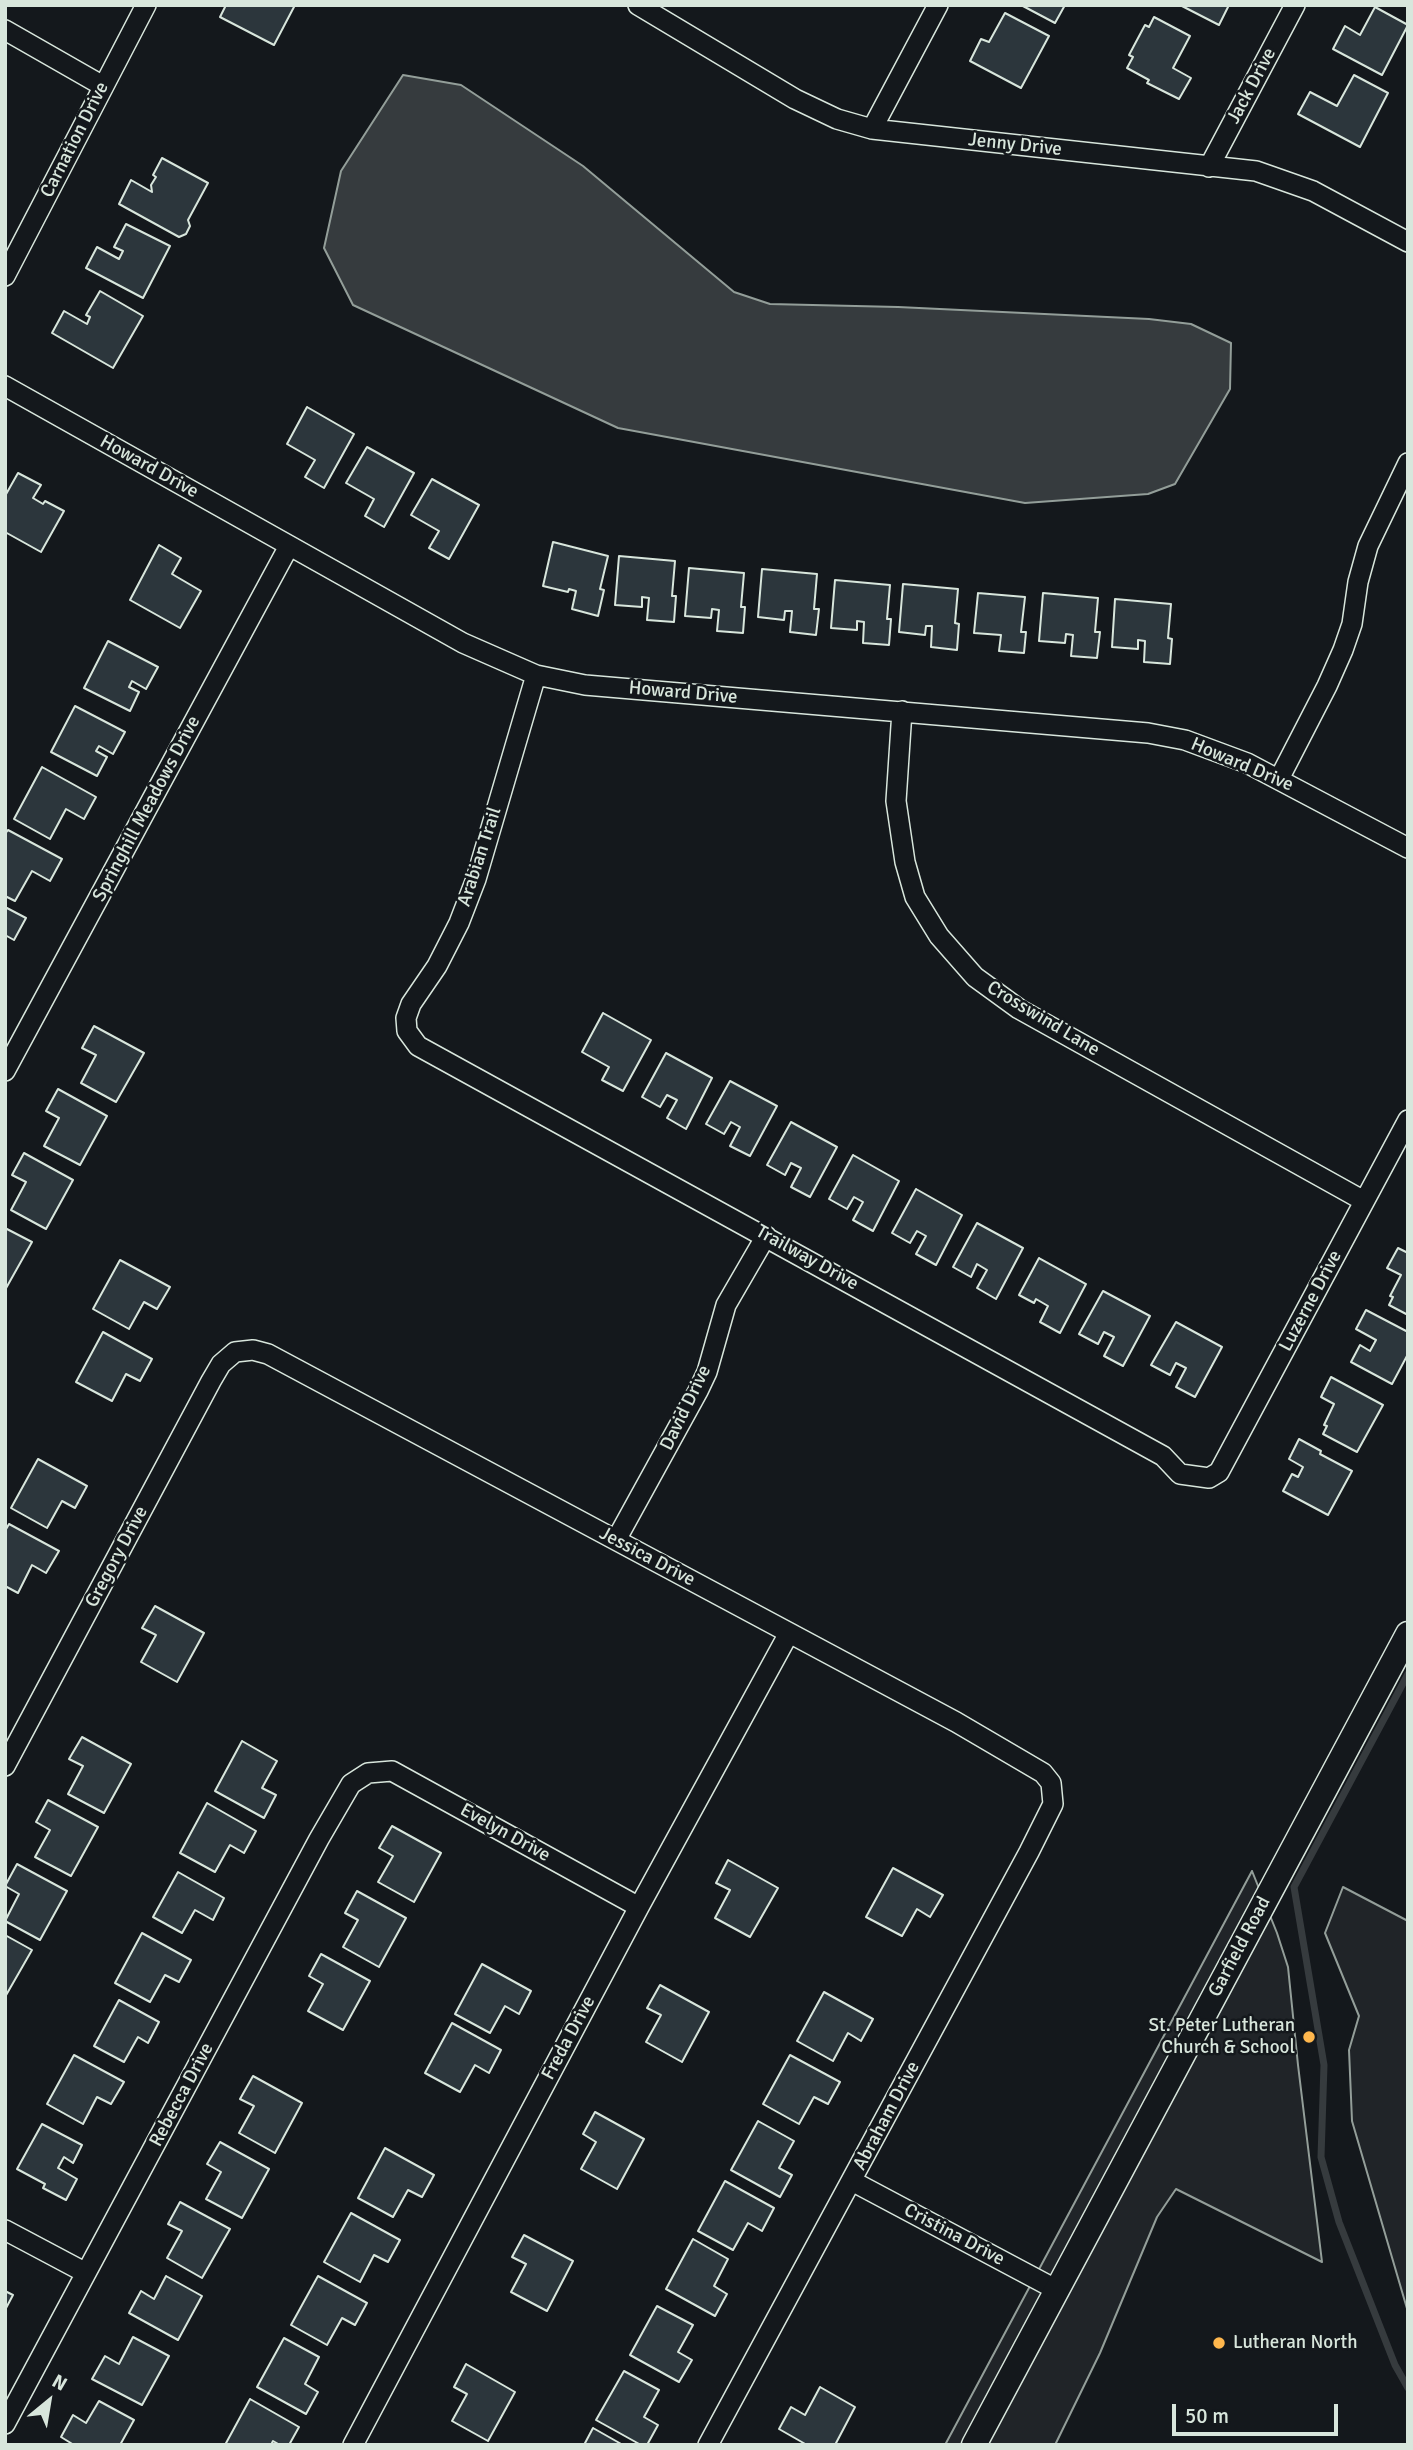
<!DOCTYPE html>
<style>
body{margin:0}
#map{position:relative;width:1413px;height:2450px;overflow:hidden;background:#14181c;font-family:Signika,sans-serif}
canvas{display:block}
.frame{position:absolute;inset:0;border:7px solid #d8e6dc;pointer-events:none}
.north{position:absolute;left:14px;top:2366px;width:70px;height:70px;-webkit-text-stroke:5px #14181c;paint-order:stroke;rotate:30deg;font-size:19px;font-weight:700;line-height:28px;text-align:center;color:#d8e6dc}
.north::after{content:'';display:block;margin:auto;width:24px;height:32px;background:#d8e6dc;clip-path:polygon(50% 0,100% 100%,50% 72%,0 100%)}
.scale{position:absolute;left:1172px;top:2404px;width:166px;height:32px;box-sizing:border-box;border:4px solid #d8e6dc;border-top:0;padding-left:9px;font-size:21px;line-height:24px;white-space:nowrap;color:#d8e6dc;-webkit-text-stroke:5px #14181c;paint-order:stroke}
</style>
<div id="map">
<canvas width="1413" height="2450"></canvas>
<div class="frame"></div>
<div class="north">N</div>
<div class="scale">50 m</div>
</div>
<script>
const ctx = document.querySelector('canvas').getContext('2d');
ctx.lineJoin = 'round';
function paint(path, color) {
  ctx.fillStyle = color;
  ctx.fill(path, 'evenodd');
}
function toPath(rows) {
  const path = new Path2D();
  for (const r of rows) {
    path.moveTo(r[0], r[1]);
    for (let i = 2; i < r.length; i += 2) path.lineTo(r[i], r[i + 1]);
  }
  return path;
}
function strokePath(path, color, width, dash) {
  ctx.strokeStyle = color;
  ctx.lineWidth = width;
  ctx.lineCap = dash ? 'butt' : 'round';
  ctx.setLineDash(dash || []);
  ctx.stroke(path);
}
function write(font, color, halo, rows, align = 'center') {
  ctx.font = font + ' Signika,sans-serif';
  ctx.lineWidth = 5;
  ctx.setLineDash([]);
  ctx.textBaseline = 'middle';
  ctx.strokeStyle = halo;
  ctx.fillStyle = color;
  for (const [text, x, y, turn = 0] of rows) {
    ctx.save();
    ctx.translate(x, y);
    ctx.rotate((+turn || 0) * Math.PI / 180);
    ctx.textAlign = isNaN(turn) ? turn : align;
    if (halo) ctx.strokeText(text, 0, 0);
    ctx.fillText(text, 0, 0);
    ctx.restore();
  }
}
const green = toPath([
 [1252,1871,1277,1933,1288,1967,1298,2065,1322,2262,1176,2189,1157,2217,1100,2353,1055,2445,945,2445,1252,1871],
 [1343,1887,1408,1921,1408,2312,1352,2121,1349,2050,1359,2016,1325,1933,1343,1887]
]);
const water = toPath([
 [403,75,461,85,583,166,734,292,770,304,898,307,1149,319,1191,324,1231,343,1230,389,1175,484,1148,494,1025,503,618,428,353,305,324,248,341,171,403,75]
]);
const stream = toPath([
 [1408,1674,1294,1887,1324,2065,1321,2157,1339,2222,1395,2365,1408,2388]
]);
const building = toPath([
 [226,5,295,5,274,45,220,17,226,5],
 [1021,5,1065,5,1055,23,1021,5],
 [1180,5,1229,5,1219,25,1180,5],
 [1375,7,1408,25,1382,75,1333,49,1345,26,1360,35,1375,7],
 [1005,13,1049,36,1021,88,970,61,981,39,989,42,1005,13],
 [1154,17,1190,36,1173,68,1191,78,1179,99,1147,83,1149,80,1127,68,1133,57,1129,55,1145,25,1149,27,1154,17],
 [1354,75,1388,93,1360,147,1298,114,1310,92,1337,106,1354,75],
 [162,158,208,183,188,220,190,226,186,234,179,237,119,204,131,180,152,192,151,185,156,177,153,175,162,158],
 [126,224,170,246,143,298,86,268,97,247,119,259,123,251,114,247,126,224],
 [100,291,143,316,113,368,52,333,64,311,87,324,90,317,86,315,100,291],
 [307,407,354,434,324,488,305,477,315,460,287,444,307,407],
 [367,447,414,473,384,527,365,516,374,499,346,483,367,447],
 [18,473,41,485,33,498,43,504,45,501,64,511,41,552,5,532,5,496,18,473],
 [432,479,479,505,449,559,429,548,439,531,411,515,432,479],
 [553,542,608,556,600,589,604,590,598,616,572,609,576,591,569,589,568,592,543,586,553,542],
 [159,545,181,558,172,574,201,591,180,628,130,600,159,545],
 [619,556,675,561,672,596,676,596,674,622,647,620,649,598,642,597,642,607,615,605,619,556],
 [689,568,744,573,741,607,745,607,743,633,717,631,719,610,712,609,711,618,685,616,689,568],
 [762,569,817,574,814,609,819,609,816,635,790,632,792,611,785,611,784,620,758,617,762,569],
 [835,580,890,585,887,619,891,619,889,645,863,643,864,622,857,621,857,630,831,628,835,580],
 [903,584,958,589,955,623,959,624,957,650,931,647,932,626,926,626,925,635,899,632,903,584],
 [978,593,1025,597,1021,632,1026,632,1024,653,999,651,1001,635,974,633,978,593],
 [1043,593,1098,598,1095,632,1100,632,1097,658,1071,656,1073,635,1066,634,1065,643,1039,641,1043,593],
 [1115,599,1171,604,1168,638,1172,639,1170,664,1144,662,1145,641,1138,640,1138,649,1112,647,1115,599],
 [108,641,158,667,146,689,132,681,129,687,139,692,130,711,84,688,108,641],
 [75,706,125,732,113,754,99,746,96,751,107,757,97,776,51,752,75,706],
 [42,767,96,797,84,819,66,809,50,839,14,819,42,767],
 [8,830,62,859,50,881,32,871,15,901,5,896,5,834,8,830],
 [5,907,26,918,14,940,5,935,5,907],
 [603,1013,651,1040,623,1091,602,1080,609,1067,582,1052,603,1013],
 [94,1026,144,1053,116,1102,81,1083,96,1055,82,1048,94,1026],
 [666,1053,712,1078,686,1129,667,1118,677,1100,667,1095,660,1107,642,1097,666,1053],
 [730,1081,777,1106,750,1156,730,1146,740,1127,731,1122,724,1134,706,1124,730,1081],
 [58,1089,107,1116,80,1165,44,1146,59,1118,46,1111,58,1089],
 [791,1122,837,1147,810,1197,791,1187,801,1168,791,1163,785,1175,767,1165,791,1122],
 [24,1153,73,1180,46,1229,11,1210,26,1182,12,1175,24,1153],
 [853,1155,899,1181,873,1231,853,1220,863,1202,854,1197,847,1209,829,1199,853,1155],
 [916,1189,962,1215,936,1265,916,1254,926,1236,917,1231,910,1243,892,1233,916,1189],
 [977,1223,1023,1248,996,1299,977,1288,987,1270,977,1264,971,1277,953,1267,977,1223],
 [5,1228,32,1242,5,1290,5,1228],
 [1398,1248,1408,1253,1408,1315,1389,1305,1393,1297,1390,1296,1401,1275,1387,1268,1398,1248],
 [1039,1258,1086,1284,1060,1333,1040,1322,1048,1306,1036,1299,1034,1303,1019,1295,1039,1258],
 [120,1260,170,1287,157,1309,144,1302,129,1329,93,1309,120,1260],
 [1103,1291,1150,1316,1123,1366,1104,1356,1114,1337,1104,1332,1098,1344,1079,1334,1103,1291],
 [1366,1310,1408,1332,1408,1354,1392,1384,1351,1362,1360,1345,1370,1351,1376,1340,1356,1329,1366,1310],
 [1176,1322,1222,1347,1195,1397,1176,1387,1186,1368,1176,1363,1170,1375,1151,1365,1176,1322],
 [103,1332,152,1359,140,1381,126,1374,112,1401,76,1382,103,1332],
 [1331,1377,1383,1405,1357,1452,1323,1434,1327,1426,1324,1425,1334,1404,1321,1397,1331,1377],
 [1299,1439,1321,1451,1320,1454,1352,1471,1328,1515,1283,1491,1292,1474,1298,1477,1303,1467,1289,1459,1299,1439],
 [38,1459,87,1486,75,1508,62,1501,47,1528,11,1508,38,1459],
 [9,1524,59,1551,46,1573,32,1565,18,1593,5,1586,5,1531,9,1524],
 [155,1606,204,1633,177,1682,141,1662,156,1635,142,1628,155,1606],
 [82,1737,131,1764,104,1813,68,1794,83,1766,69,1759,82,1737],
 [242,1741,277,1761,262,1788,276,1795,264,1818,215,1791,242,1741],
 [48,1800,98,1827,71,1876,35,1857,50,1830,36,1822,48,1800],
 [207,1803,256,1831,244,1853,230,1845,215,1872,180,1853,207,1803],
 [392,1826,441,1853,414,1902,378,1882,393,1856,379,1848,392,1826],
 [728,1860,778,1888,750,1937,715,1918,730,1890,716,1883,728,1860],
 [17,1864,67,1891,40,1940,5,1921,19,1894,5,1886,17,1864],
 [893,1868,943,1895,930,1917,917,1909,902,1936,866,1917,893,1868],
 [178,1872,224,1898,213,1920,195,1910,182,1933,153,1917,178,1872],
 [357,1891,406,1918,379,1967,343,1947,358,1920,345,1913,357,1891],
 [142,1933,191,1960,179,1982,165,1975,150,2002,115,1983,142,1933],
 [5,1935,32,1950,5,1997,5,1935],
 [321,1954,370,1981,343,2030,308,2011,323,1984,309,1976,321,1954],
 [482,1964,531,1991,519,2014,505,2006,490,2033,455,2014,482,1964],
 [660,1985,709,2012,682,2062,646,2042,661,2015,647,2008,660,1985],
 [824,1992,873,2019,861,2041,848,2033,833,2061,797,2041,824,1992],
 [119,2000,159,2022,148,2043,138,2037,124,2062,94,2046,119,2000],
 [452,2023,501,2050,489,2073,475,2065,460,2092,425,2073,452,2023],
 [74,2055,124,2082,111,2104,97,2097,83,2124,47,2104,74,2055],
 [790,2055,840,2082,828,2104,814,2097,799,2124,763,2104,790,2055],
 [253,2076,302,2103,275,2153,239,2133,254,2106,240,2099,253,2076],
 [595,2112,644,2139,617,2189,581,2169,596,2142,583,2134,595,2112],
 [758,2121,794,2141,779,2168,792,2175,780,2197,731,2170,758,2121],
 [42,2124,82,2145,73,2163,64,2157,58,2168,77,2179,66,2200,43,2188,45,2184,17,2169,42,2124],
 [220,2142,269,2169,242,2218,206,2199,221,2172,207,2164,220,2142],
 [385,2148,434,2175,422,2197,408,2190,393,2217,358,2198,385,2148],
 [725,2181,774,2208,762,2231,748,2223,733,2250,698,2231,725,2181],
 [180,2202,230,2229,202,2278,167,2258,182,2231,168,2224,180,2202],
 [351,2213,400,2240,388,2262,374,2255,360,2282,324,2262,351,2213],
 [524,2235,573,2261,547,2311,511,2292,526,2264,512,2257,524,2235],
 [693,2239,728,2259,714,2286,727,2294,715,2316,666,2289,693,2239],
 [166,2276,202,2296,178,2340,129,2313,141,2291,154,2299,166,2276],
 [318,2276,367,2303,355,2325,342,2318,327,2345,291,2325,318,2276],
 [5,2291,13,2295,5,2310,5,2291],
 [657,2306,693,2325,678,2352,692,2360,679,2382,630,2355,657,2306],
 [133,2337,169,2356,142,2405,92,2379,105,2356,119,2364,133,2337],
 [284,2338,319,2357,305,2384,318,2392,306,2414,257,2387,284,2338],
 [466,2364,515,2392,488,2441,452,2421,467,2394,454,2387,466,2364],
 [624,2371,659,2390,644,2417,658,2425,647,2445,641,2445,596,2420,624,2371],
 [820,2387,855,2407,835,2445,807,2445,779,2429,791,2407,805,2415,820,2387],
 [250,2399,299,2427,289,2445,280,2445,273,2441,271,2445,225,2445,250,2399],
 [99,2401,134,2420,120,2445,74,2445,61,2437,73,2415,86,2423,99,2401],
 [593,2428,623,2445,584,2445,593,2428]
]);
const minor = toPath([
 [638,5,795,99,837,119,872,129,1256,171,1313,191,1408,242],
 [5,30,103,86],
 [872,129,938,5],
 [1209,167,1295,5],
 [5,276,146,5],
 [5,386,463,643,536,675,585,685,1148,733,1185,740,1247,763,1408,848],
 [536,675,476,879,459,923,437,966,411,1004,406,1018,407,1031,418,1046,1163,1456,1180,1474,1209,1478,1219,1472,1408,1120],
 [902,711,896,801,905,862,915,897,939,936,975,977,1019,1009,1364,1201],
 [1279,779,1327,686,1343,650,1352,624,1358,582,1368,546,1408,463],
 [5,1071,289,546],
 [616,1540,698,1391,707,1372,726,1305,766,1236],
 [5,1766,211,1381,221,1364,235,1352,253,1350,268,1354,956,1722,1043,1773,1051,1783,1053,1804,1029,1852,708,2445],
 [852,2181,1057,2290],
 [5,2230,86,2273],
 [5,2424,319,1839,351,1784,368,1773,392,1771,639,1907],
 [353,2445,639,1907,789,1633]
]);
const tertiary = toPath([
 [974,2445,1408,1634]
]);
const markers = [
 [1309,2037,7,"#ffb74d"],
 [1219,2343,7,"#ffb74d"]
];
const streetNames = [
 ["Jack Drive",1252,86,-62],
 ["Carnation Drive",75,140,-63],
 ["Jenny Drive",1015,145,6],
 ["Howard Drive",149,467,29],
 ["Howard Drive",683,693,5],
 ["Howard Drive",1242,765,23],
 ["Springhill Meadows Drive",147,809,-62],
 ["Arabian Trail",480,857,-72],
 ["Crosswind Lane",1043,1019,31],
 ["Trailway Drive",807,1258,29],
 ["Luzerne Drive",1311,1301,-62],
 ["David Drive",686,1408,-64],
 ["Gregory Drive",117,1557,-62],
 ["Jessica Drive",647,1557,28],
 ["Evelyn Drive",505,1833,29],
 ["Garfield Road",1240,1947,-62],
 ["Freda Drive",569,2038,-62],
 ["Rebecca Drive",182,2095,-62],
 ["Abraham Drive",887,2116,-62],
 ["Cristina Drive",954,2235,28]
];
const poiNames = [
 ["St. Peter Lutheran",1295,2026],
 ["Church & School",1295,2048],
 ["Lutheran North",1233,2343,"left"]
];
paint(green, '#202428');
strokePath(green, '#939e99', 2);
paint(water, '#363b3e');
strokePath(water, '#939e99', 2);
strokePath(stream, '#363b3e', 7);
paint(building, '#2c363c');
strokePath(building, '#d8e6dc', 2);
strokePath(minor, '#d8e6dc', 22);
strokePath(tertiary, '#d8e6dc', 27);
strokePath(minor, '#14181c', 19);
strokePath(tertiary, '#14181c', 24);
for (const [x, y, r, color] of markers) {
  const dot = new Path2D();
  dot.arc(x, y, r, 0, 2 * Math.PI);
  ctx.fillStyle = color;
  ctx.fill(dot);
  strokePath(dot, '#14181c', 2.5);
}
write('19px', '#d8e6dc', '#14181c', streetNames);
write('19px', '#d8e6dc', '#14181c', poiNames, 'right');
</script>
